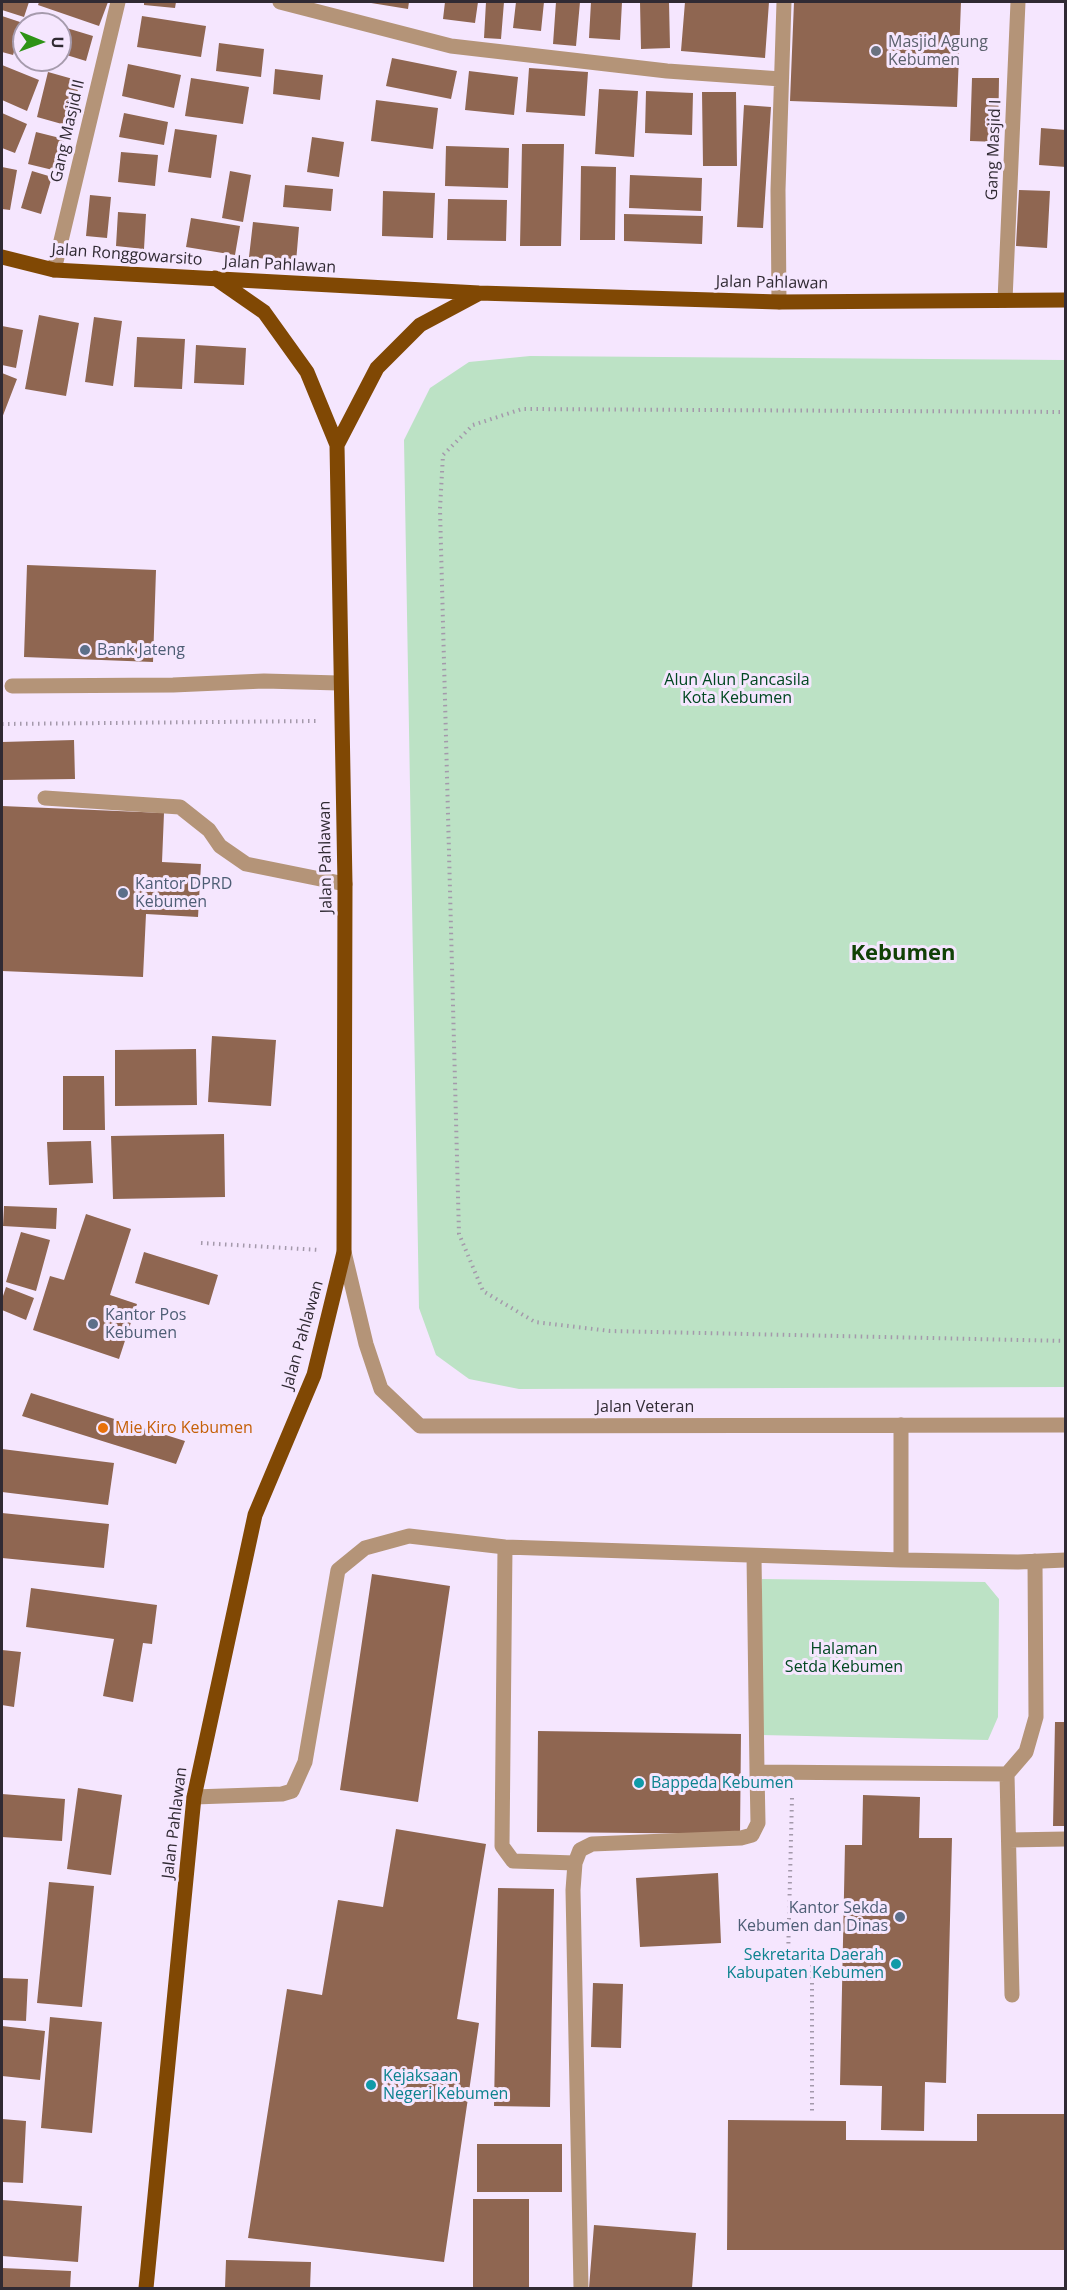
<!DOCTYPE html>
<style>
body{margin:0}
#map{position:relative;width:1067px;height:2290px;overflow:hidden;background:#f5e6fe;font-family:"Open Sans",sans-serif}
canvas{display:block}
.frame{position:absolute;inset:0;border:3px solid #302a33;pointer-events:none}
.north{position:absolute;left:12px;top:12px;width:60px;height:60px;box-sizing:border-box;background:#f5e6fe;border:2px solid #a69bad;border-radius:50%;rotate:91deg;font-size:16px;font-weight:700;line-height:24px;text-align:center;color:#302a33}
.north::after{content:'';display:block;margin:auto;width:21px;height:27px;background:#2e9316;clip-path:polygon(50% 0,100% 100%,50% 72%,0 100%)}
</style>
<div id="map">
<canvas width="1067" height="2290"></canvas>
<div class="frame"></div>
<div class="north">U</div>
</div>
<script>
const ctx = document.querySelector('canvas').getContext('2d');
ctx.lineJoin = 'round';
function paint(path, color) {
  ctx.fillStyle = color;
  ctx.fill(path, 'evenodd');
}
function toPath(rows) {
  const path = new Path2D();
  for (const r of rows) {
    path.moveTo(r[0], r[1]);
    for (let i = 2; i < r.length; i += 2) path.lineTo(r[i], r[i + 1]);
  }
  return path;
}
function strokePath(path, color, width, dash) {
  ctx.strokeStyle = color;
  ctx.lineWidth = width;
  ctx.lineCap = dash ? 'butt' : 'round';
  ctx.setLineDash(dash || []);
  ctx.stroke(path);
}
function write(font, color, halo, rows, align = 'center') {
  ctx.font = font + ' "Open Sans",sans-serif';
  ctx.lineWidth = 6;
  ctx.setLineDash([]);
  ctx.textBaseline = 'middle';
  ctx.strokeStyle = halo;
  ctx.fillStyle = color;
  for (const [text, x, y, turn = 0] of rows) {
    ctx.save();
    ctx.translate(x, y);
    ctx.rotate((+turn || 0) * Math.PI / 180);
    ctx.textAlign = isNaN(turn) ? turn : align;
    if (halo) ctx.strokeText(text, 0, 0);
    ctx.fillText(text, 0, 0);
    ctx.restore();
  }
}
const green = toPath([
 [530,356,1065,360,1065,1387,519,1389,469,1379,436,1355,419,1308,404,440,430,388,469,362],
 [762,1579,985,1582,999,1599,998,1717,988,1740,761,1735]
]);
const building = toPath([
 [2,2,29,2,24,17,2,10],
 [39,2,108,2,99,26,38,5],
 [144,2,176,2,175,8,144,5],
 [365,2,409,2,408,9],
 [445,2,478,2,475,23,443,19],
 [486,2,504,2,501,39,484,38],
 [516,2,544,2,541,31,513,28],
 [556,2,580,2,576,46,553,44],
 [591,2,622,2,620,40,589,38],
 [640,2,669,2,670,48,641,49],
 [685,2,769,2,765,58,681,51],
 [794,2,961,2,957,107,790,101],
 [2,16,23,23,13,55,2,52],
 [142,16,206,26,201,57,137,47],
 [60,26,93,36,86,61,60,53],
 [219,43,264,49,261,77,216,71],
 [392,58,457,71,451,99,386,86],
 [128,64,181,75,174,108,122,96],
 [2,65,39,80,27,111,2,100],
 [529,68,588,72,585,116,526,112],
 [275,69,323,75,320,100,273,94],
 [469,71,518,77,514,115,465,110],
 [48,72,80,81,69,126,37,117],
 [191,78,249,87,243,124,185,116],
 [972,78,999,78,998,142,970,141],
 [599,89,638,91,634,157,595,154],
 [646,91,693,93,692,135,645,133],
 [702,92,736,92,737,166,703,166],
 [376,100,438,108,433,149,371,141],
 [744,105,771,107,763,228,737,227],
 [2,113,27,124,15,153,2,148],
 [124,113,168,122,164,145,119,137],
 [1041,128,1066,130,1066,167,1039,165],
 [175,129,217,135,211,178,168,172],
 [36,132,64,139,57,171,28,164],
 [312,137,344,142,339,177,307,172],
 [522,144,564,144,561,246,520,246],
 [446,146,509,148,508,188,445,186],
 [121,152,158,155,155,186,118,182],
 [581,166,616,167,615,240,580,240],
 [2,167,17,170,10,210,2,209],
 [32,171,52,177,41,214,21,208],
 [230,171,251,175,243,222,222,218],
 [630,175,702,178,701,211,629,208],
 [285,185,333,189,331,211,283,207],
 [1019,190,1050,191,1047,248,1016,246],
 [383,191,435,193,433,238,382,236],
 [90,195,111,197,107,238,86,236],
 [448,199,507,200,506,241,447,240],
 [118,212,146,214,144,249,116,246],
 [624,214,703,216,702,244,624,241],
 [191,218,240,226,235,255,186,247],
 [253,222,299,227,296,262,249,257],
 [39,315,79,323,66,396,25,389],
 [94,317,122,321,113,386,85,382],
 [2,326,23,330,16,368,2,365],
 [137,337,185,339,182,389,134,387],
 [196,345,246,348,244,385,194,383],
 [2,373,17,379,2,418],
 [27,565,156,570,153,662,24,657],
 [74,740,75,779,2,780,2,742],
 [2,806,164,813,162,862,201,864,198,917,146,914,143,977,2,971],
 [212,1036,276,1040,271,1106,208,1102],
 [196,1049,197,1105,115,1106,115,1050],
 [63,1076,104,1076,105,1130,63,1130],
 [224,1134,225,1197,113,1199,111,1136],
 [91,1141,93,1183,49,1185,47,1142],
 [4,1206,57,1208,56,1229,3,1226],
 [86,1214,131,1229,110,1295,137,1304,119,1359,33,1330,50,1276,64,1280],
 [21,1232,50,1240,36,1291,6,1282],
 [144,1252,218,1275,209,1305,135,1283],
 [6,1287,34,1298,26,1320,2,1310,2,1299],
 [31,1393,185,1441,176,1464,22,1416],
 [2,1449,114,1463,108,1505,2,1492],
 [2,1513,109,1524,104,1568,2,1558],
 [372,1574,450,1586,418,1802,340,1790],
 [31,1588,157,1605,152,1644,143,1643,133,1702,103,1696,114,1639,26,1627],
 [2,1650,21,1652,14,1707,2,1705],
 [1055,1722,1066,1722,1066,1826,1053,1826],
 [538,1731,741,1734,740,1834,537,1832],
 [78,1788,122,1795,111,1875,67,1869],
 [2,1794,65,1799,62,1841,2,1837],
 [863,1795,920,1797,919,1838,952,1838,946,2083,925,2082,924,2131,881,2130,882,2086,840,2085,845,1845,862,1845],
 [396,1829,486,1844,457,2019,479,2023,444,2262,248,2238,287,1989,322,1995,338,1900,383,1907],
 [718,1873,721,1943,640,1947,636,1878],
 [49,1882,94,1886,82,2007,37,2003],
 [498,1888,554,1889,550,2107,494,2106],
 [2,1978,28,1979,26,2021,2,2020],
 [593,1983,623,1984,621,2048,591,2047],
 [50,2017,102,2022,92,2133,41,2128],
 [2,2026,45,2031,40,2080,2,2076],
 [977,2114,1066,2114,1066,2250,727,2250,728,2120,846,2121,846,2140,977,2141],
 [2,2119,26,2121,23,2183,2,2182],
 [477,2144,562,2144,562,2192,477,2192],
 [473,2199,529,2199,529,2288,473,2288],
 [2,2200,82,2206,78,2262,2,2256],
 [594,2225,696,2233,692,2288,589,2288],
 [226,2260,311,2262,310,2288,225,2288],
 [2,2268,71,2271,70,2288,2,2288]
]);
const path = toPath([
 [1066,412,522,409,473,425,443,455,440,509,459,1234,483,1291,535,1322,610,1331,1066,1341],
 [2,724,319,721],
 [201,1243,320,1250],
 [792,1798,788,1959,812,1958,812,2112]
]);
const minor = toPath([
 [280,2,451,46,667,71,781,79],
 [54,270,118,2],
 [1005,300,1018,2],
 [779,302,778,190,784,2],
 [12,686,173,685,264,681,339,683],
 [45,798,180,807,209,830,220,846,246,864,345,884],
 [344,1252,366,1344,381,1389,420,1426,1066,1425],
 [901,1425,901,1560,1018,1562,1066,1560],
 [505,1547,502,1846,513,1861,575,1863],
 [754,1556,757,1772,1007,1774],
 [194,1797,282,1794,292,1791,305,1762,338,1570,365,1548,409,1536,505,1547,901,1560],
 [1009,1840,1066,1839],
 [1012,1995,1007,1774,1026,1752,1036,1717,1035,1561],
 [581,2288,573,1890,575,1863,580,1850,592,1844,741,1838,752,1835,758,1823,757,1772]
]);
const major = toPath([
 [2,257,54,270,479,293,779,302,1066,300],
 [337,445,377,368,420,325,478,294],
 [146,2288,194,1797,255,1515,314,1375,344,1252,345,884,337,445,307,372,264,312,215,278]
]);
const markers = [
 [876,51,6,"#6b7280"],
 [85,650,6,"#5c6f8a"],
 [123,893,6,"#5c6f8a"],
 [93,1324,6,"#5c6f8a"],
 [103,1428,6,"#e8710a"],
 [639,1783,6,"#0f9aa8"],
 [900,1917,6,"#5c6f8a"],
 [896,1964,6,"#0f9aa8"],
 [371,2085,6,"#0f9aa8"]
];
const worshipNames = [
 ["Masjid Agung",888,42],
 ["Kebumen",888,60]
];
const streetNames = [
 ["Gang Masjid II",68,131,-77],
 ["Gang Masjid I",994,150,-88],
 ["Jalan Ronggowarsito",127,255,4],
 ["Jalan Pahlawan",280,265,3],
 ["Jalan Pahlawan",772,283,1],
 ["Jalan Pahlawan",326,857,-91],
 ["Jalan Pahlawan",303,1335,-74],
 ["Jalan Veteran",645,1407],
 ["Jalan Pahlawan",175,1823,-83]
];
const serviceNames = [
 ["Bank Jateng",97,650],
 ["Kantor DPRD",135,884],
 ["Kebumen",135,902],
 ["Kantor Pos",105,1315],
 ["Kebumen",105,1333],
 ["Kantor Sekda",888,1908,"right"],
 ["Kebumen dan Dinas",888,1926,"right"]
];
const parkNames = [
 ["Alun Alun Pancasila",737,680],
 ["Kota Kebumen",737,698],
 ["Halaman",844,1649],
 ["Setda Kebumen",844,1667]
];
const foodNames = [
 ["Mie Kiro Kebumen",115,1428]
];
const cultureNames = [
 ["Bappeda Kebumen",651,1783],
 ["Sekretarita Daerah",884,1955,"right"],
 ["Kabupaten Kebumen",884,1973,"right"],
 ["Kejaksaan",383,2076],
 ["Negeri Kebumen",383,2094]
];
const districtNames = [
 ["Kebumen",903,954]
];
paint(green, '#bce2c5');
paint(building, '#8f6651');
strokePath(path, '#a499ab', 4, [1.5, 4.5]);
strokePath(minor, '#b49478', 15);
strokePath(major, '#804804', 15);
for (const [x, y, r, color] of markers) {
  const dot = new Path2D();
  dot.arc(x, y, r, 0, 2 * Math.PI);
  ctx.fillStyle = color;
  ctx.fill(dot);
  strokePath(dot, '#f5e6fe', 2);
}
write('16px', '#5b616d', '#f5e6fe', worshipNames, 'left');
write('16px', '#302a33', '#f5e6fe', streetNames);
write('16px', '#4e5e75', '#f5e6fe', serviceNames, 'left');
write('16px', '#014821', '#f5e6fe', parkNames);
write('16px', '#c56008', '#f5e6fe', foodNames, 'left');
write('16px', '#0d838f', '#f5e6fe', cultureNames, 'left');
write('bold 22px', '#114106', '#f5e6fe', districtNames);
</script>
